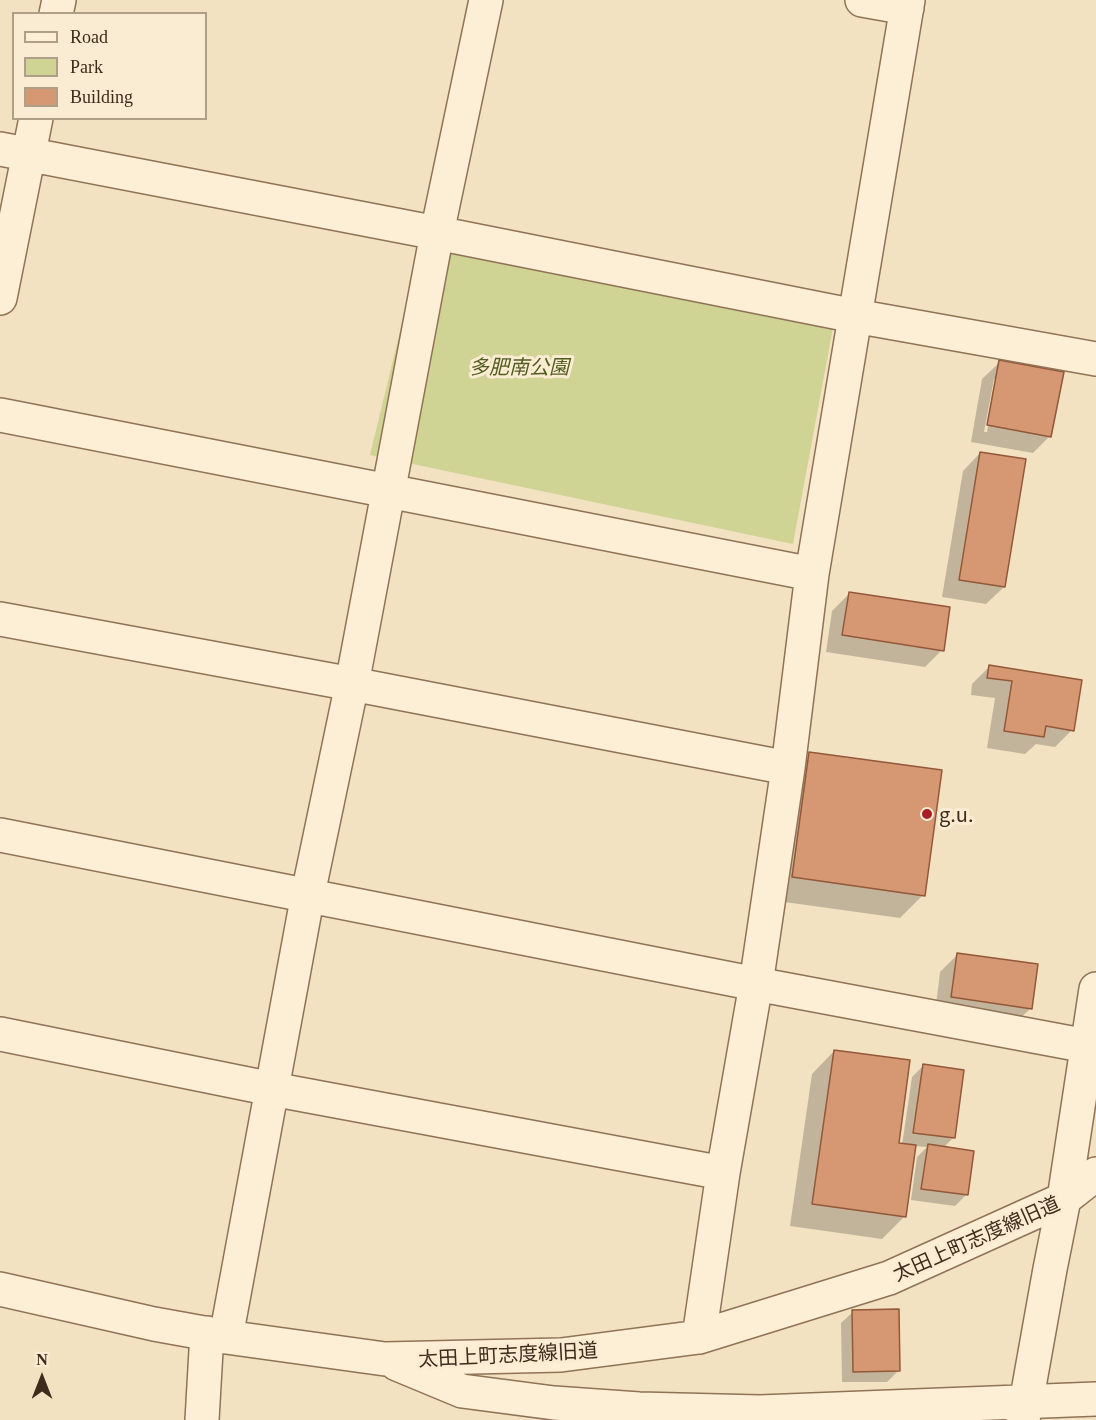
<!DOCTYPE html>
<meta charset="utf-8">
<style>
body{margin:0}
#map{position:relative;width:1096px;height:1420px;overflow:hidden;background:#f3e2c2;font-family:Georgia,serif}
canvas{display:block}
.legend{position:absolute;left:12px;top:12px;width:195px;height:108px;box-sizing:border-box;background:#faecd2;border:2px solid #af9f89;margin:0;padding:8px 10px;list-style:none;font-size:18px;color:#3e2b1c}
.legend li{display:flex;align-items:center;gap:12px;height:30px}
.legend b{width:30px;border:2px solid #af9f89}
.north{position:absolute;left:12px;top:1348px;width:60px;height:60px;-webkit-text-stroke:4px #faecd2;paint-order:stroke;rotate:0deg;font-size:16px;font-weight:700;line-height:24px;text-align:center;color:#3e2b1c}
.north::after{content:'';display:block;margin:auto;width:21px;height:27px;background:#3e2b1c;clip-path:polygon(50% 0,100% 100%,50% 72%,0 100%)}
</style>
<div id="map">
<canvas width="1096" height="1420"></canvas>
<ul class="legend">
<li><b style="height:8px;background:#fdefd6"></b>Road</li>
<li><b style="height:16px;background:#cfd394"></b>Park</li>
<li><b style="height:16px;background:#d69773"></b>Building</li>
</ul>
<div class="north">N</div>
</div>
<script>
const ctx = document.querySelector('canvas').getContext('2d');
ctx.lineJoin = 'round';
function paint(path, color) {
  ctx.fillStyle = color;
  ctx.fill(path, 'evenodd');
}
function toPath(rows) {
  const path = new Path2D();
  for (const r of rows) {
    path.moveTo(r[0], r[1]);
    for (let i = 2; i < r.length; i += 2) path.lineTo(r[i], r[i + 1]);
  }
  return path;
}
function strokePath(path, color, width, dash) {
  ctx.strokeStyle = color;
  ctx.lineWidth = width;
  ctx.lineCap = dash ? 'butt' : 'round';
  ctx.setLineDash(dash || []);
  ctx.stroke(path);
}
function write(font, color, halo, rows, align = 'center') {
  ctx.font = font + ' Georgia,"Noto Sans JP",serif';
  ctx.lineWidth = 6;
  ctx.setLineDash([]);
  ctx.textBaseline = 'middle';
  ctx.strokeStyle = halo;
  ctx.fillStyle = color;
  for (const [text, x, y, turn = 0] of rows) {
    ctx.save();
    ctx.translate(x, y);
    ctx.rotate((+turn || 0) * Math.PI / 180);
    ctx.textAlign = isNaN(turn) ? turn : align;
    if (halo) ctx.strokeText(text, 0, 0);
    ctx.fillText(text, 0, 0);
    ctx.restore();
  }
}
const green = toPath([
 [426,224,834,322,793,544,370,455]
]);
const shadow = toPath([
 [1000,362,1050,436,1033,453,971,442,982,379],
 [994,379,997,379,987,432,984,432],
 [980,453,1004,587,986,604,942,597,963,471],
 [850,593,942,650,925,667,826,652,832,611],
 [990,666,1080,681,1072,730,1055,747,1036,744,1025,754,987,748,995,698,971,695,972,684],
 [810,754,923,895,900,918,770,900,787,776],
 [958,954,1031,1008,1013,1025,935,1014,940,972],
 [834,1051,897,1144,902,1145,912,1077,923,1066,953,1138,943,1148,966,1195,955,1206,911,1200,917,1157,927,1147,915,1146,905,1216,882,1239,790,1226,812,1074],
 [853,1312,899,1370,887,1382,842,1382,841,1323]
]);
const building = toPath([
 [999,360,1064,372,1051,437,987,425,999,360],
 [980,452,1026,459,1005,587,959,580,980,452],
 [849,592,950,607,944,651,842,635,849,592],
 [989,665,1082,680,1074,731,1046,726,1044,737,1004,731,1012,681,987,678,989,665],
 [809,752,942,770,925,896,792,877,809,752],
 [957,953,1038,964,1032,1009,951,997,957,953],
 [834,1050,910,1060,899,1143,916,1145,906,1217,812,1204,834,1050],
 [923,1064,964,1070,955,1138,913,1133,923,1064],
 [928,1144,974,1151,968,1195,921,1189,928,1144],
 [899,1309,900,1371,853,1372,852,1310,899,1309]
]);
const minor = toPath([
 [862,0,907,8],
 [56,14,59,0],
 [0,149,437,233,855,316,1096,359],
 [0,298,36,118],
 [0,415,812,574],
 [0,619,352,684,788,768],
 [0,835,756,984,1087,1046],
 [0,1034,272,1089,723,1173],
 [0,1289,154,1324,226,1337,385,1359,561,1355,699,1337,889,1278,1064,1199,1096,1174],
 [226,1337,308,894,352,684,437,233,486,0],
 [699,1337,723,1173,756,984,788,768,812,574,908,0],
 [397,1364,462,1391,554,1403,639,1409,760,1412,1096,1399],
 [202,1420,207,1333],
 [1023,1420,1050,1269,1064,1199,1096,989]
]);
const markers = [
 [927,814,6,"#a61f26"]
];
const parkNames = [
 ["多肥南公園",519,366]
];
const poiNames = [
 ["g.u.",939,814]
];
const streetNames = [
 ["太田上町志度線旧道",976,1238,-24],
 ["太田上町志度線旧道",508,1354,-3]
];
paint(green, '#cfd394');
paint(shadow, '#0003');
paint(building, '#d69773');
strokePath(building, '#925839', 1.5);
strokePath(minor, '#907256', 36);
strokePath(minor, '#fdefd6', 33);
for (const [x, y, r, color] of markers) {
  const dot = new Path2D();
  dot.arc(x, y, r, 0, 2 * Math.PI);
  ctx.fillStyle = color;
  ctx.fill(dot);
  strokePath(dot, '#faecd2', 2);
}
write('italic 20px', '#505d20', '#faecd2', parkNames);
write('20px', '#3e2b1c', '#faecd2', poiNames, 'left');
write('20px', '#3e2b1c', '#faecd2', streetNames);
</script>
